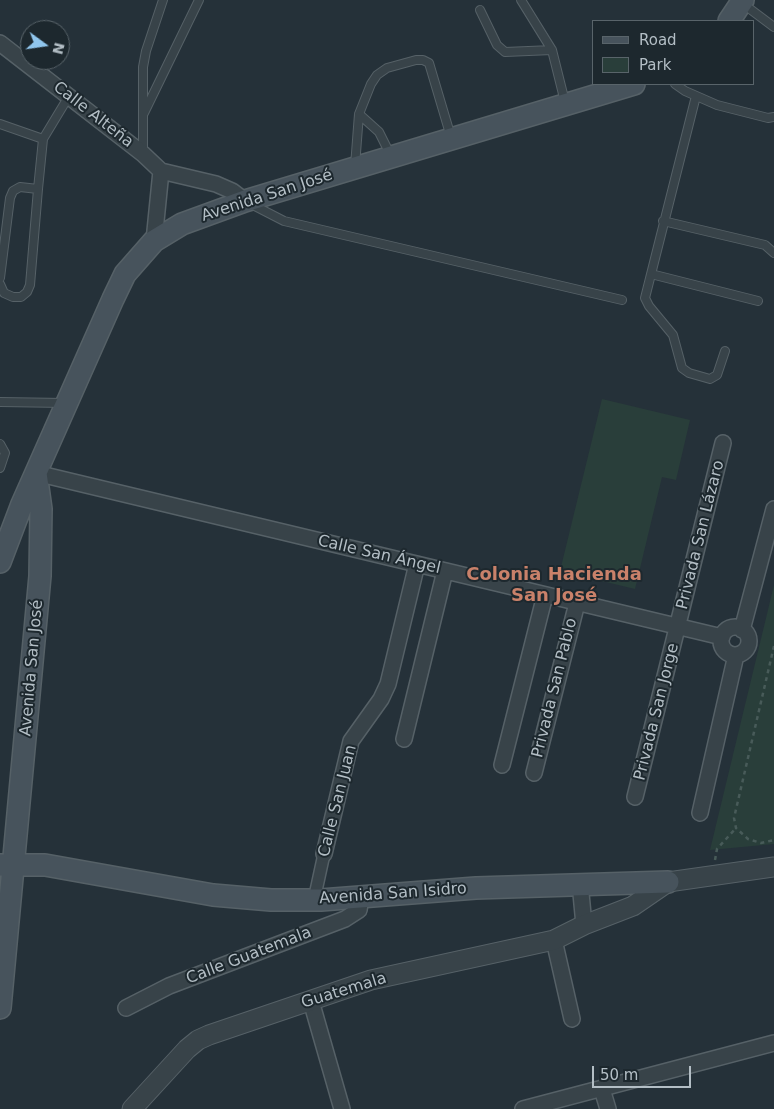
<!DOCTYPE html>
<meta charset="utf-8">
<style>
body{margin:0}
#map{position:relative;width:774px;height:1109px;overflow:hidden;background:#253139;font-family:"DejaVu Sans",sans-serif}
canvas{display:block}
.legend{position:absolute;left:592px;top:20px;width:162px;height:65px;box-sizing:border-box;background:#1d282e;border:1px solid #59646a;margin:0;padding:6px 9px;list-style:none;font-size:15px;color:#b3bec5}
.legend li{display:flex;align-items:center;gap:10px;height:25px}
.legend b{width:25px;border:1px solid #59646a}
.north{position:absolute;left:20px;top:20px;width:50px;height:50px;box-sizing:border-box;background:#1d282e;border:1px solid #59646a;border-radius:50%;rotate:104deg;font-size:14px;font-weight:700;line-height:20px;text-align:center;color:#b3bec5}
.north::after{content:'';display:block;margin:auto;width:18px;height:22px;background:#90c6ed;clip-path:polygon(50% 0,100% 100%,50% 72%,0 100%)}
.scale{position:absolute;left:592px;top:1066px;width:99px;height:22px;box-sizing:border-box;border:2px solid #b3bec5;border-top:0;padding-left:6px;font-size:15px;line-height:18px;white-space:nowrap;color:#b3bec5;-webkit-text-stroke:4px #1d282e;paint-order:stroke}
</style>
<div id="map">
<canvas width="774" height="1109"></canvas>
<ul class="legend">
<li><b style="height:6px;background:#47535c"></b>Road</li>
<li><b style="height:14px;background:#293e3a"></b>Park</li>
</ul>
<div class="north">N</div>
<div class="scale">50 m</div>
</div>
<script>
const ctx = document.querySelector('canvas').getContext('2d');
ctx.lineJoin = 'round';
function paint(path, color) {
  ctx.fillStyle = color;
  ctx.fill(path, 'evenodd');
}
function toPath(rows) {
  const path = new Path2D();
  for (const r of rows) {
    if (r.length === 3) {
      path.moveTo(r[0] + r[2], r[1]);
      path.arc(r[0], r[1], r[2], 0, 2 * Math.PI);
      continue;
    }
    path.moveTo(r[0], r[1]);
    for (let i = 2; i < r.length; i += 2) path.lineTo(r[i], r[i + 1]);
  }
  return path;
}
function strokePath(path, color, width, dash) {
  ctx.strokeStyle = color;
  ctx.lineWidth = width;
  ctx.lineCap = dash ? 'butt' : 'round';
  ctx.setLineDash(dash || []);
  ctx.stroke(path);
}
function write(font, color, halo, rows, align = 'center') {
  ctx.font = font + ' "DejaVu Sans",sans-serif';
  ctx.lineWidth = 4;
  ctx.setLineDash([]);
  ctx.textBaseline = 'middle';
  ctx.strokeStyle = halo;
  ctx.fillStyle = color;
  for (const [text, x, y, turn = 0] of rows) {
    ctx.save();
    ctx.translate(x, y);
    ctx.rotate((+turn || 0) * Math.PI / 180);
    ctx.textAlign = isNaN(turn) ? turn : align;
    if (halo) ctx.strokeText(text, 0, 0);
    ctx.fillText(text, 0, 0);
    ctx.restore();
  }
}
const green = toPath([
 [602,399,690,420,676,480,662,477,635,589,560,571],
 [774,585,774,844,710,850]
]);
const path = toPath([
 [774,646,734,818,736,828,748,839,761,843,774,840],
 [715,860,717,849,736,828]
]);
const service = toPath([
 [521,0,552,50,565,102],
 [742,3,774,27],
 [480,10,497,45,505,52,552,50],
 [675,84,685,91,717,105,768,118,774,117],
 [696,96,645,298,649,306,673,335,682,368,689,373,710,379,717,375,725,351],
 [144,113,199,0],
 [359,114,379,132,391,156],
 [0,124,43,139,69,96],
 [143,154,143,67,146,51,163,0],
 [355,166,359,114,371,84,377,75,387,68,416,60,423,60,429,63,451,137],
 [38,189,43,139],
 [249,203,284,221,622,300],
 [663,221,765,245,774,253],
 [651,274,758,301],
 [0,278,10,198,13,191,20,187,38,189,30,285,27,292,21,297,13,297,4,293,0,284],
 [0,402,65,403],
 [0,444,5,453,0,468]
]);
const pedestrian = toPath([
 [314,900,324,854]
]);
const minor = toPath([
 [0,43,143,154,161,171,216,184,232,191,245,201],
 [154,241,161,171],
 [36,473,722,637],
 [735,641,14],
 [742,630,774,509],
 [404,739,445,571],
 [502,765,545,595],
 [534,773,577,603],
 [635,797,723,443],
 [700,813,736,655],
 [324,854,351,741,381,699,388,684,417,564],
 [580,883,584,925],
 [554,940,572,1019],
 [311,1001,342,1109],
 [126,1008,169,986,345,919,359,910,361,897],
 [602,1089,608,1109],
 [523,1109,774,1043]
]);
const tertiary = toPath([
 [132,1109,187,1049,198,1040,209,1035,371,980,554,940,584,925,633,906,668,882,774,867]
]);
const secondary = toPath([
 [729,21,743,0],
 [0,562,22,504,113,299,125,274,154,241,182,224,245,201,634,84],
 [0,865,45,865,213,895,271,900,321,900,476,888,668,882],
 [0,1008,40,576,41,509,36,473]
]);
const streetNames = [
 ["Calle Alteña",93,115,38],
 ["Avenida San José",267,196,-18],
 ["Privada San Lázaro",701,535,-76],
 ["Calle San Ángel",379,555,13],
 ["Avenida San José",32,668,-85],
 ["Privada San Pablo",555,688,-76],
 ["Privada San Jorge",657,712,-76],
 ["Calle San Juan",338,801,-76],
 ["Avenida San Isidro",393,894,-4],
 ["Calle Guatemala",249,956,-21],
 ["Guatemala",344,991,-17]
];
const neighbourhoodNames = [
 ["Colonia Hacienda",554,575],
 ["San José",554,596]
];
paint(green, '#293e3a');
strokePath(service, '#566167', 10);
strokePath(pedestrian, '#566167', 14);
strokePath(minor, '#566167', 18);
strokePath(tertiary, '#566167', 21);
strokePath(secondary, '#566167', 24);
strokePath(path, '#485b59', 2.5, [4, 4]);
strokePath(service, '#384349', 8);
strokePath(pedestrian, '#384349', 11);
strokePath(minor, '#384349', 15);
strokePath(tertiary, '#384349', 19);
strokePath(secondary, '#47535c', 21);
write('16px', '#b3bec5', '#1d282e', streetNames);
write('bold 18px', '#c9816a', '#1d282e', neighbourhoodNames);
</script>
